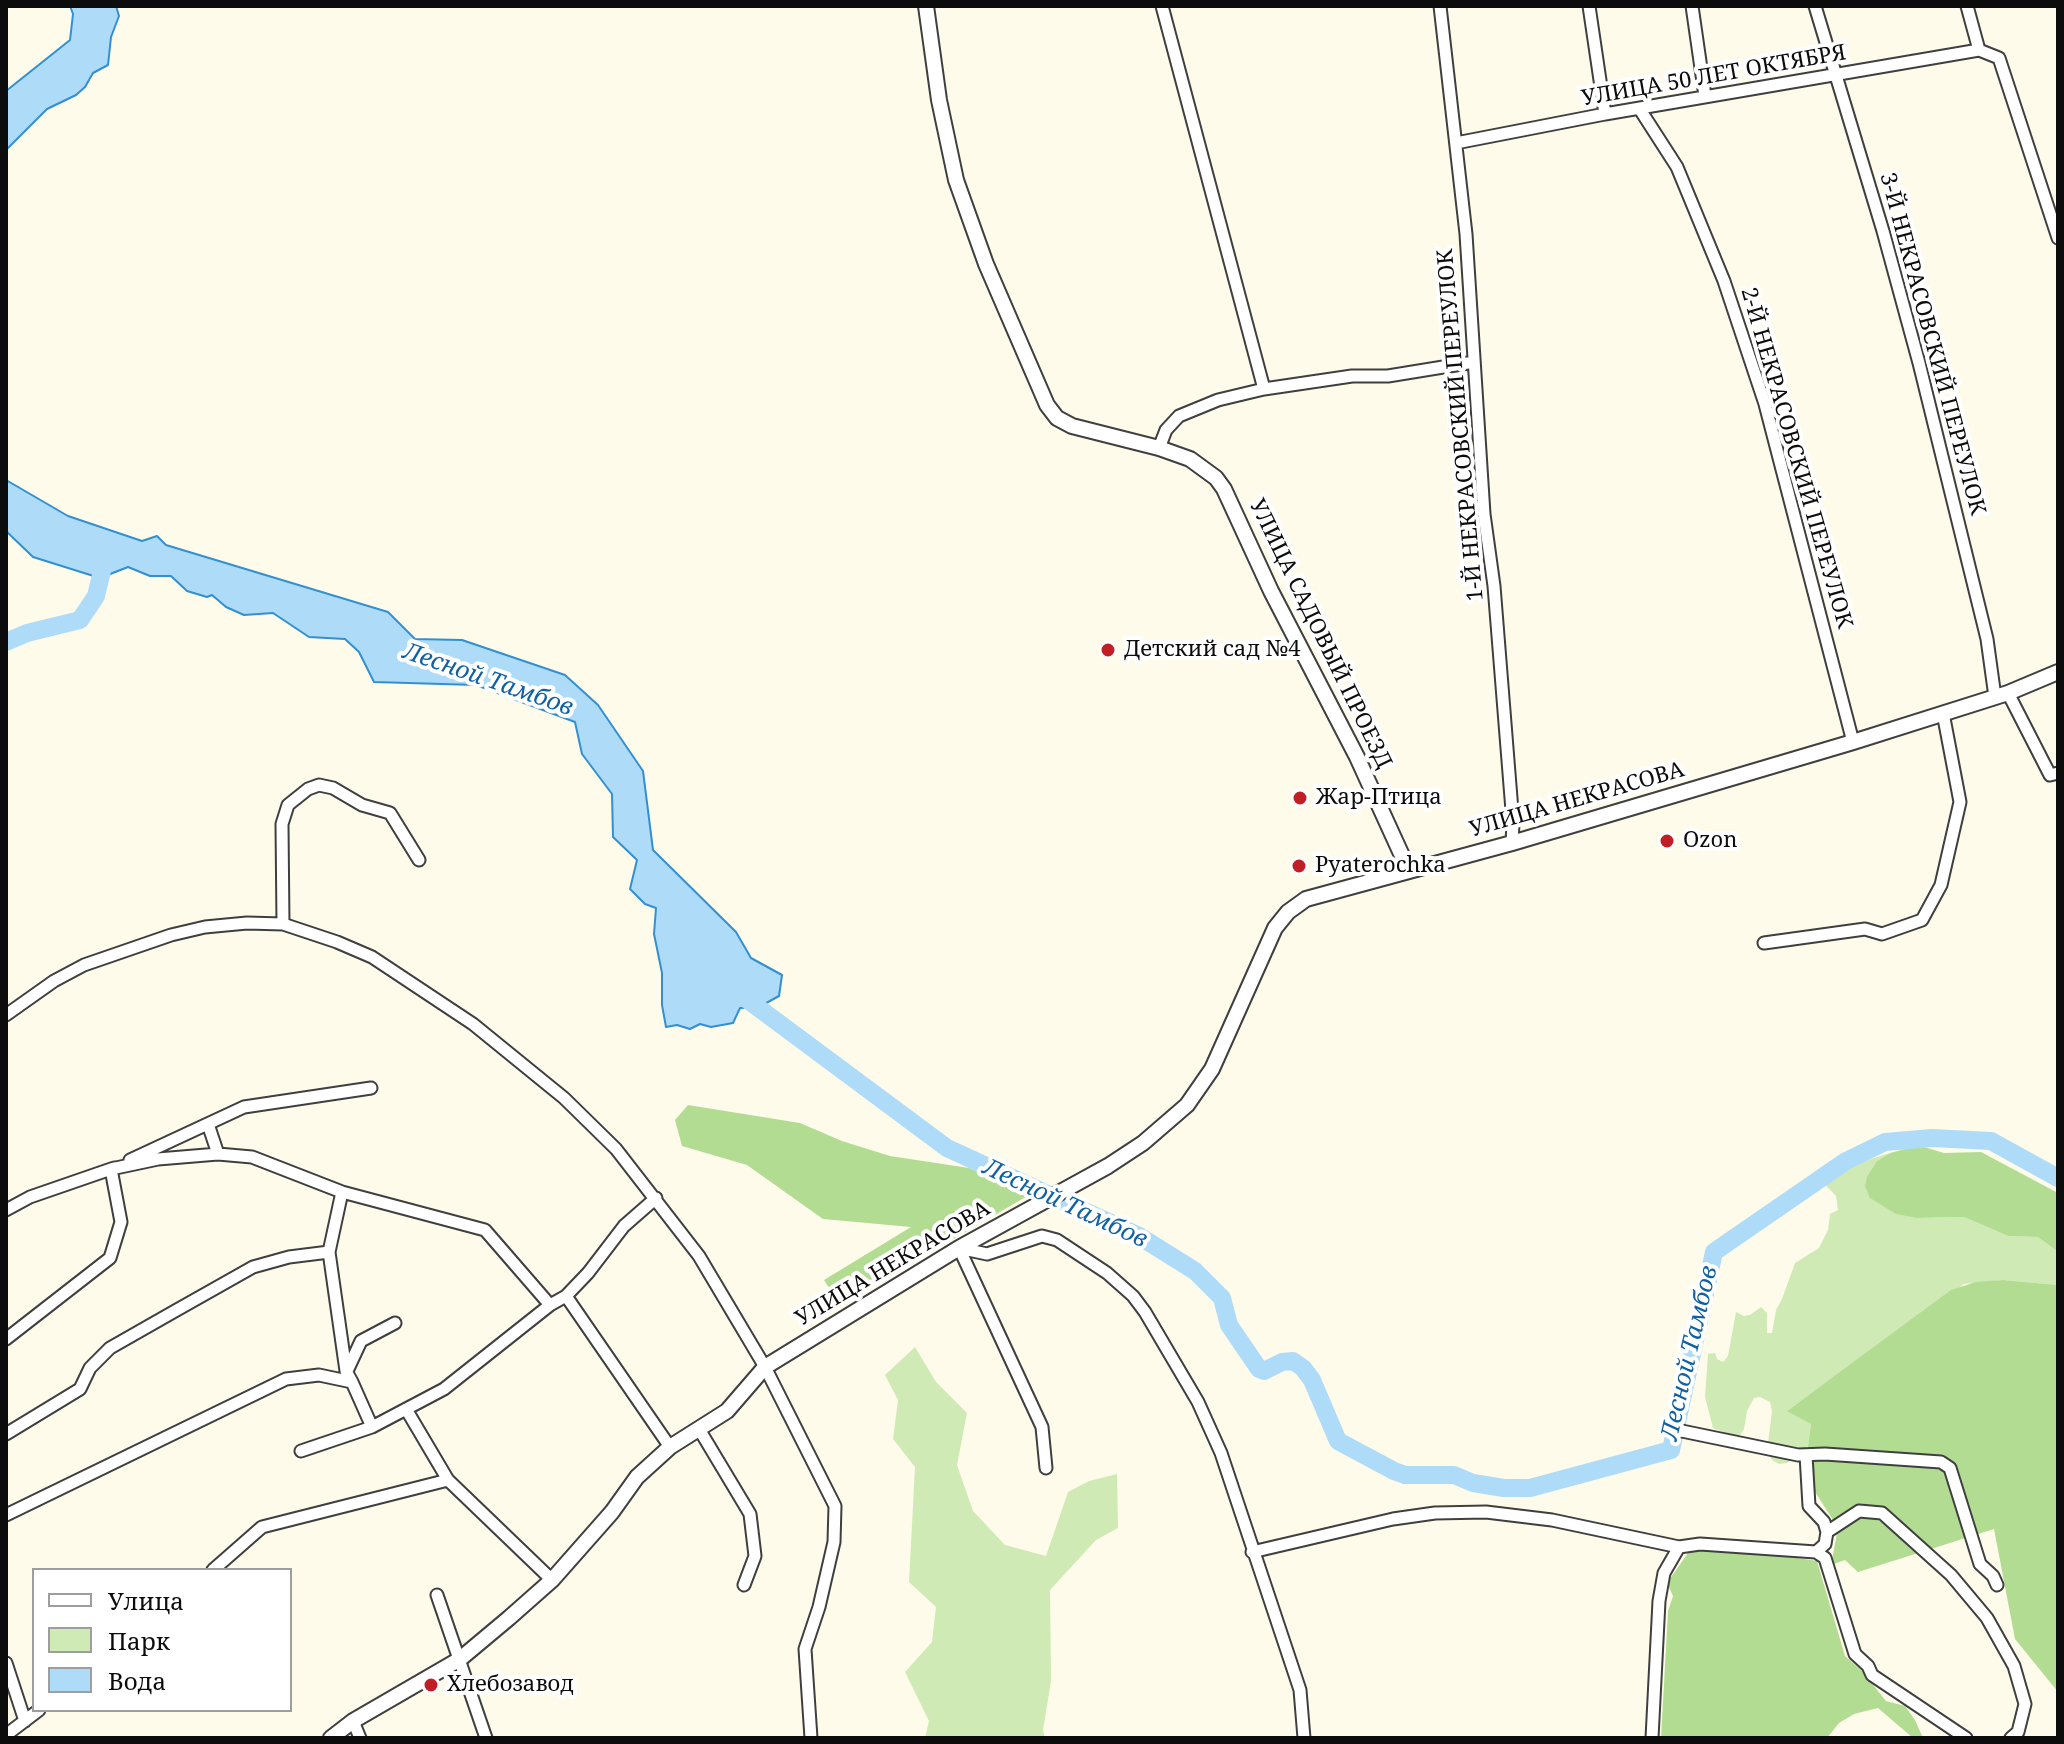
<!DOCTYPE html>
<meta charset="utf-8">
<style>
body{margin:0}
#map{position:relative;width:2064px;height:1744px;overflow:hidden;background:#fffbeb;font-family:"Noto Serif",serif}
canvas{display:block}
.frame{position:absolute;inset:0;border:8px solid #0c0c0c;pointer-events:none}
.legend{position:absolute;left:32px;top:1568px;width:260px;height:144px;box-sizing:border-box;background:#fff;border:2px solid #9e9e9e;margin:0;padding:10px 14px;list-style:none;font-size:24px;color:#0c0c0c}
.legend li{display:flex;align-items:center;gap:16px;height:40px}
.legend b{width:40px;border:2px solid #9e9e9e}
</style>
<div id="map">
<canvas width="2064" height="1744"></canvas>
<div class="frame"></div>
<ul class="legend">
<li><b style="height:10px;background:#fff"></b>Улица</li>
<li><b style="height:22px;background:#cfeab4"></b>Парк</li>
<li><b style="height:22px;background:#aedcf8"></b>Вода</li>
</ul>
</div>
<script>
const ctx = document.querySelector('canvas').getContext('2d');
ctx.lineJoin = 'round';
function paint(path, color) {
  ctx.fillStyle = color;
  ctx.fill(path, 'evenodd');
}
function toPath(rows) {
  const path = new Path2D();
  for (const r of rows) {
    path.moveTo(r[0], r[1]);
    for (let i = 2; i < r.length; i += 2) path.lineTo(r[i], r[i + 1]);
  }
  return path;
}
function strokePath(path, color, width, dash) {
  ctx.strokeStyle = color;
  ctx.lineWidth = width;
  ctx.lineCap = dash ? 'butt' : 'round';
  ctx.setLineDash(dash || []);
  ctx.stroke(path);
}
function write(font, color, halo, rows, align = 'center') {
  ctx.font = font + ' "Noto Serif",serif';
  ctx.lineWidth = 8;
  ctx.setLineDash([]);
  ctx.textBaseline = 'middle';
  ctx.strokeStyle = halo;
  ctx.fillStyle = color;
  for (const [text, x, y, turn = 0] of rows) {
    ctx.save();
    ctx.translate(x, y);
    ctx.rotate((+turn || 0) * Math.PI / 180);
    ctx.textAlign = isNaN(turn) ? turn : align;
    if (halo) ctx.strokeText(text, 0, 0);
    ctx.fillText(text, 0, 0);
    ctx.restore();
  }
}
const green = toPath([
 [1890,1153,1877,1161,1917,1218,1964,1217,2008,1236,2038,1237,2058,1252,2058,1285,2003,1280,1964,1284,1788,1410,1811,1424,1808,1446,1787,1463,1779,1464,1772,1460,1767,1451,1772,1411,1770,1402,1760,1397,1754,1398,1747,1411,1744,1429,1738,1438,1713,1428,1705,1397,1708,1354,1715,1353,1717,1359,1723,1362,1728,1356,1736,1312,1744,1316,1750,1315,1761,1307,1767,1313,1767,1333,1772,1333,1776,1310,1782,1299,1795,1263,1819,1248,1828,1230,1830,1214,1838,1210,1836,1196,1817,1176],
 [915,1347,936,1382,967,1413,957,1465,973,1511,1005,1545,1046,1556,1068,1492,1089,1481,1117,1474,1118,1528,1096,1540,1050,1590,1051,1681,1043,1730,1045,1738,925,1738,929,1721,905,1672,932,1642,936,1607,909,1582,915,1467,893,1439,898,1400,885,1375]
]);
const forest = toPath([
 [688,1105,800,1123,842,1141,890,1156,969,1168,1029,1195,840,1305,824,1280,911,1227,823,1219,747,1165,682,1146,675,1120],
 [1924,1147,1944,1153,1981,1152,2058,1193,2058,1252,2038,1237,2008,1236,1964,1217,1917,1218,1896,1214,1870,1198,1865,1186,1867,1177,1877,1161,1890,1153,1908,1148],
 [2003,1280,2058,1285,2058,1692,2015,1639,1994,1529,1858,1572,1845,1560,1831,1565,1838,1528,1810,1484,1808,1446,1811,1424,1787,1411,1951,1290,1976,1282],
 [1690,1550,1767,1553,1817,1561,1845,1656,1862,1671,1886,1701,1905,1706,1915,1720,1923,1738,1913,1738,1878,1708,1854,1714,1839,1723,1827,1738,1661,1738,1668,1611,1673,1596,1667,1583]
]);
const water = toPath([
 [70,6,116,6,119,16,111,37,108,65,93,73,85,87,76,95,47,109,6,150,6,91,70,40,73,14,70,6],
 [6,480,68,516,142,541,157,536,166,545,388,612,415,639,462,640,565,675,598,705,643,771,653,850,736,932,751,958,782,975,779,996,759,1007,740,1008,733,1023,711,1027,700,1024,690,1029,677,1025,666,1027,662,1005,662,973,654,934,656,908,645,904,630,889,637,860,613,837,612,794,582,754,575,722,476,685,374,682,359,652,345,639,309,637,273,613,244,615,226,607,212,595,207,597,187,591,171,576,150,576,128,567,100,578,33,557,6,531,6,480]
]);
const river = toPath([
 [6,642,27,633,80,620,96,596,106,554],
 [737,992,947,1148,1139,1236,1195,1271,1222,1298,1229,1325,1259,1369,1264,1371,1282,1362,1293,1361,1303,1368,1312,1380,1338,1441,1394,1471,1405,1475,1454,1475,1473,1483,1504,1488,1530,1488,1671,1450,1714,1252,1846,1161,1885,1142,1932,1138,1991,1141,2058,1178]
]);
const minor = toPath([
 [1162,6,1264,389],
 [1440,6,1466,234,1484,514,1494,586,1513,823,1512,843],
 [1589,6,1605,114],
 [1692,6,1705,96],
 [1815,6,1883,231,1919,363,1987,639,1995,697],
 [1967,6,1979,50,1999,58,2058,238],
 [1639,108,1677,167,1724,281,1765,404,1853,742],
 [1456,143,1605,114,1979,50],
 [1159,448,1166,430,1179,416,1218,400,1264,389,1352,376,1388,376,1474,362],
 [2008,693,2050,775,2058,773],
 [283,924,282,824,288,805,308,789,319,785,333,788,362,805,390,813,419,860],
 [1764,943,1865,929,1882,934,1922,920,1941,885,1960,802,1943,713],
 [6,1015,54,981,84,965,171,935,205,927,247,923,283,924,337,942,372,957,473,1024,564,1098,616,1149,699,1256,765,1367,835,1506,834,1542,819,1607,805,1649,811,1738],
 [208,1124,218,1154],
 [130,1160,244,1107,371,1088],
 [342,1192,329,1252,346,1371,352,1382],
 [6,1210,30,1197,111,1169,158,1159,218,1154,252,1157,342,1192,485,1230,550,1305],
 [959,1248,987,1254,1042,1236,1057,1240,1107,1273,1133,1296,1145,1312,1198,1402,1221,1453,1300,1690,1304,1738],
 [959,1248,1042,1427,1046,1468],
 [566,1296,670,1447],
 [6,1339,110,1258,121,1222,111,1169,114,1168],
 [347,1371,361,1341,395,1323],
 [406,1409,448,1480,552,1580],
 [699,1429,750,1514,755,1556,744,1585],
 [1677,1430,1798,1455,1825,1454,1941,1462,1950,1468,1980,1564,1993,1576,1997,1585],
 [6,1434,80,1389,90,1368,110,1348,175,1311,253,1267,289,1257,329,1252],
 [301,1451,372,1427,444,1389,550,1305,566,1296,588,1273,624,1226,656,1198],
 [1806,1455,1809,1506,1824,1522,1827,1532,1825,1544,1816,1552],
 [6,1515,286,1379,319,1375,352,1382,372,1427],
 [1827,1532,1859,1511,1882,1513,1951,1575,1987,1618,2014,1666,2025,1704,2018,1732,2011,1738],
 [1252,1552,1393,1519,1435,1513,1486,1512,1552,1520,1679,1547,1700,1544,1816,1552,1825,1558,1855,1654,1868,1666,1872,1675,1966,1738],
 [213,1570,262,1527,448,1480],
 [437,1595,486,1738],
 [6,1663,25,1721],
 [353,1721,360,1738],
 [6,1735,39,1710],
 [1652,1738,1659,1601,1664,1573,1679,1547]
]);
const tertiary = toPath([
 [926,6,939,100,956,180,986,264,1047,405,1057,418,1072,426,1159,448,1190,459,1216,478,1224,489,1271,591,1357,757,1409,871],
 [331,1738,353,1721,460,1659,509,1618,552,1580,612,1512,637,1477,670,1447,727,1411,765,1367,959,1248,1108,1166,1143,1143,1187,1105,1212,1069,1275,928,1288,912,1306,899,1512,843,1853,742,2008,693,2058,672]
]);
const markers = [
 [1108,650,8,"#c11f25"],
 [1300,798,8,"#c11f25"],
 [1667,841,8,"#c11f25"],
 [1299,866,8,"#c11f25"],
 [431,1685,8,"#c11f25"]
];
const streetNames = [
 ["УЛИЦА 50 ЛЕТ ОКТЯБРЯ",1714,76,-10],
 ["3-Й НЕКРАСОВСКИЙ ПЕРЕУЛОК",1932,344,75],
 ["1-Й НЕКРАСОВСКИЙ ПЕРЕУЛОК",1461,425,-95],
 ["2-Й НЕКРАСОВСКИЙ ПЕРЕУЛОК",1796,458,74],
 ["УЛИЦА САДОВЫЙ ПРОЕЗД",1320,634,64],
 ["УЛИЦА НЕКРАСОВА",1577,800,-16],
 ["УЛИЦА НЕКРАСОВА",893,1264,-31]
];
const poiNames = [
 ["Детский сад №4",1124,650],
 ["Жар-Птица",1316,798],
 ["Ozon",1683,841],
 ["Pyaterochka",1315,866],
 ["Хлебозавод",447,1685]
];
const waterNames = [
 ["Лесной Тамбов",488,680,19],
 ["Лесной Тамбов",1065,1204,25],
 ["Лесной Тамбов",1690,1353,-77]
];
paint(green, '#cfeab4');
paint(forest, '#b3dc93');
paint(water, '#aedcf8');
strokePath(water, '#3290d2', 2);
strokePath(river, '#aedcf8', 18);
strokePath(minor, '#3f3f3f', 15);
strokePath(tertiary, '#3f3f3f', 18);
strokePath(minor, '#fff', 11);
strokePath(tertiary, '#fff', 14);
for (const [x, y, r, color] of markers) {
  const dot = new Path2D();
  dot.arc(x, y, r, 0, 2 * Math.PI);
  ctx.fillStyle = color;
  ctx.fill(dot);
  strokePath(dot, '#fff', 3);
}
write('22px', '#0c0c0c', '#fff', streetNames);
write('22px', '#0c0c0c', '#fff', poiNames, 'left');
write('italic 24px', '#1161a2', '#fff', waterNames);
</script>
